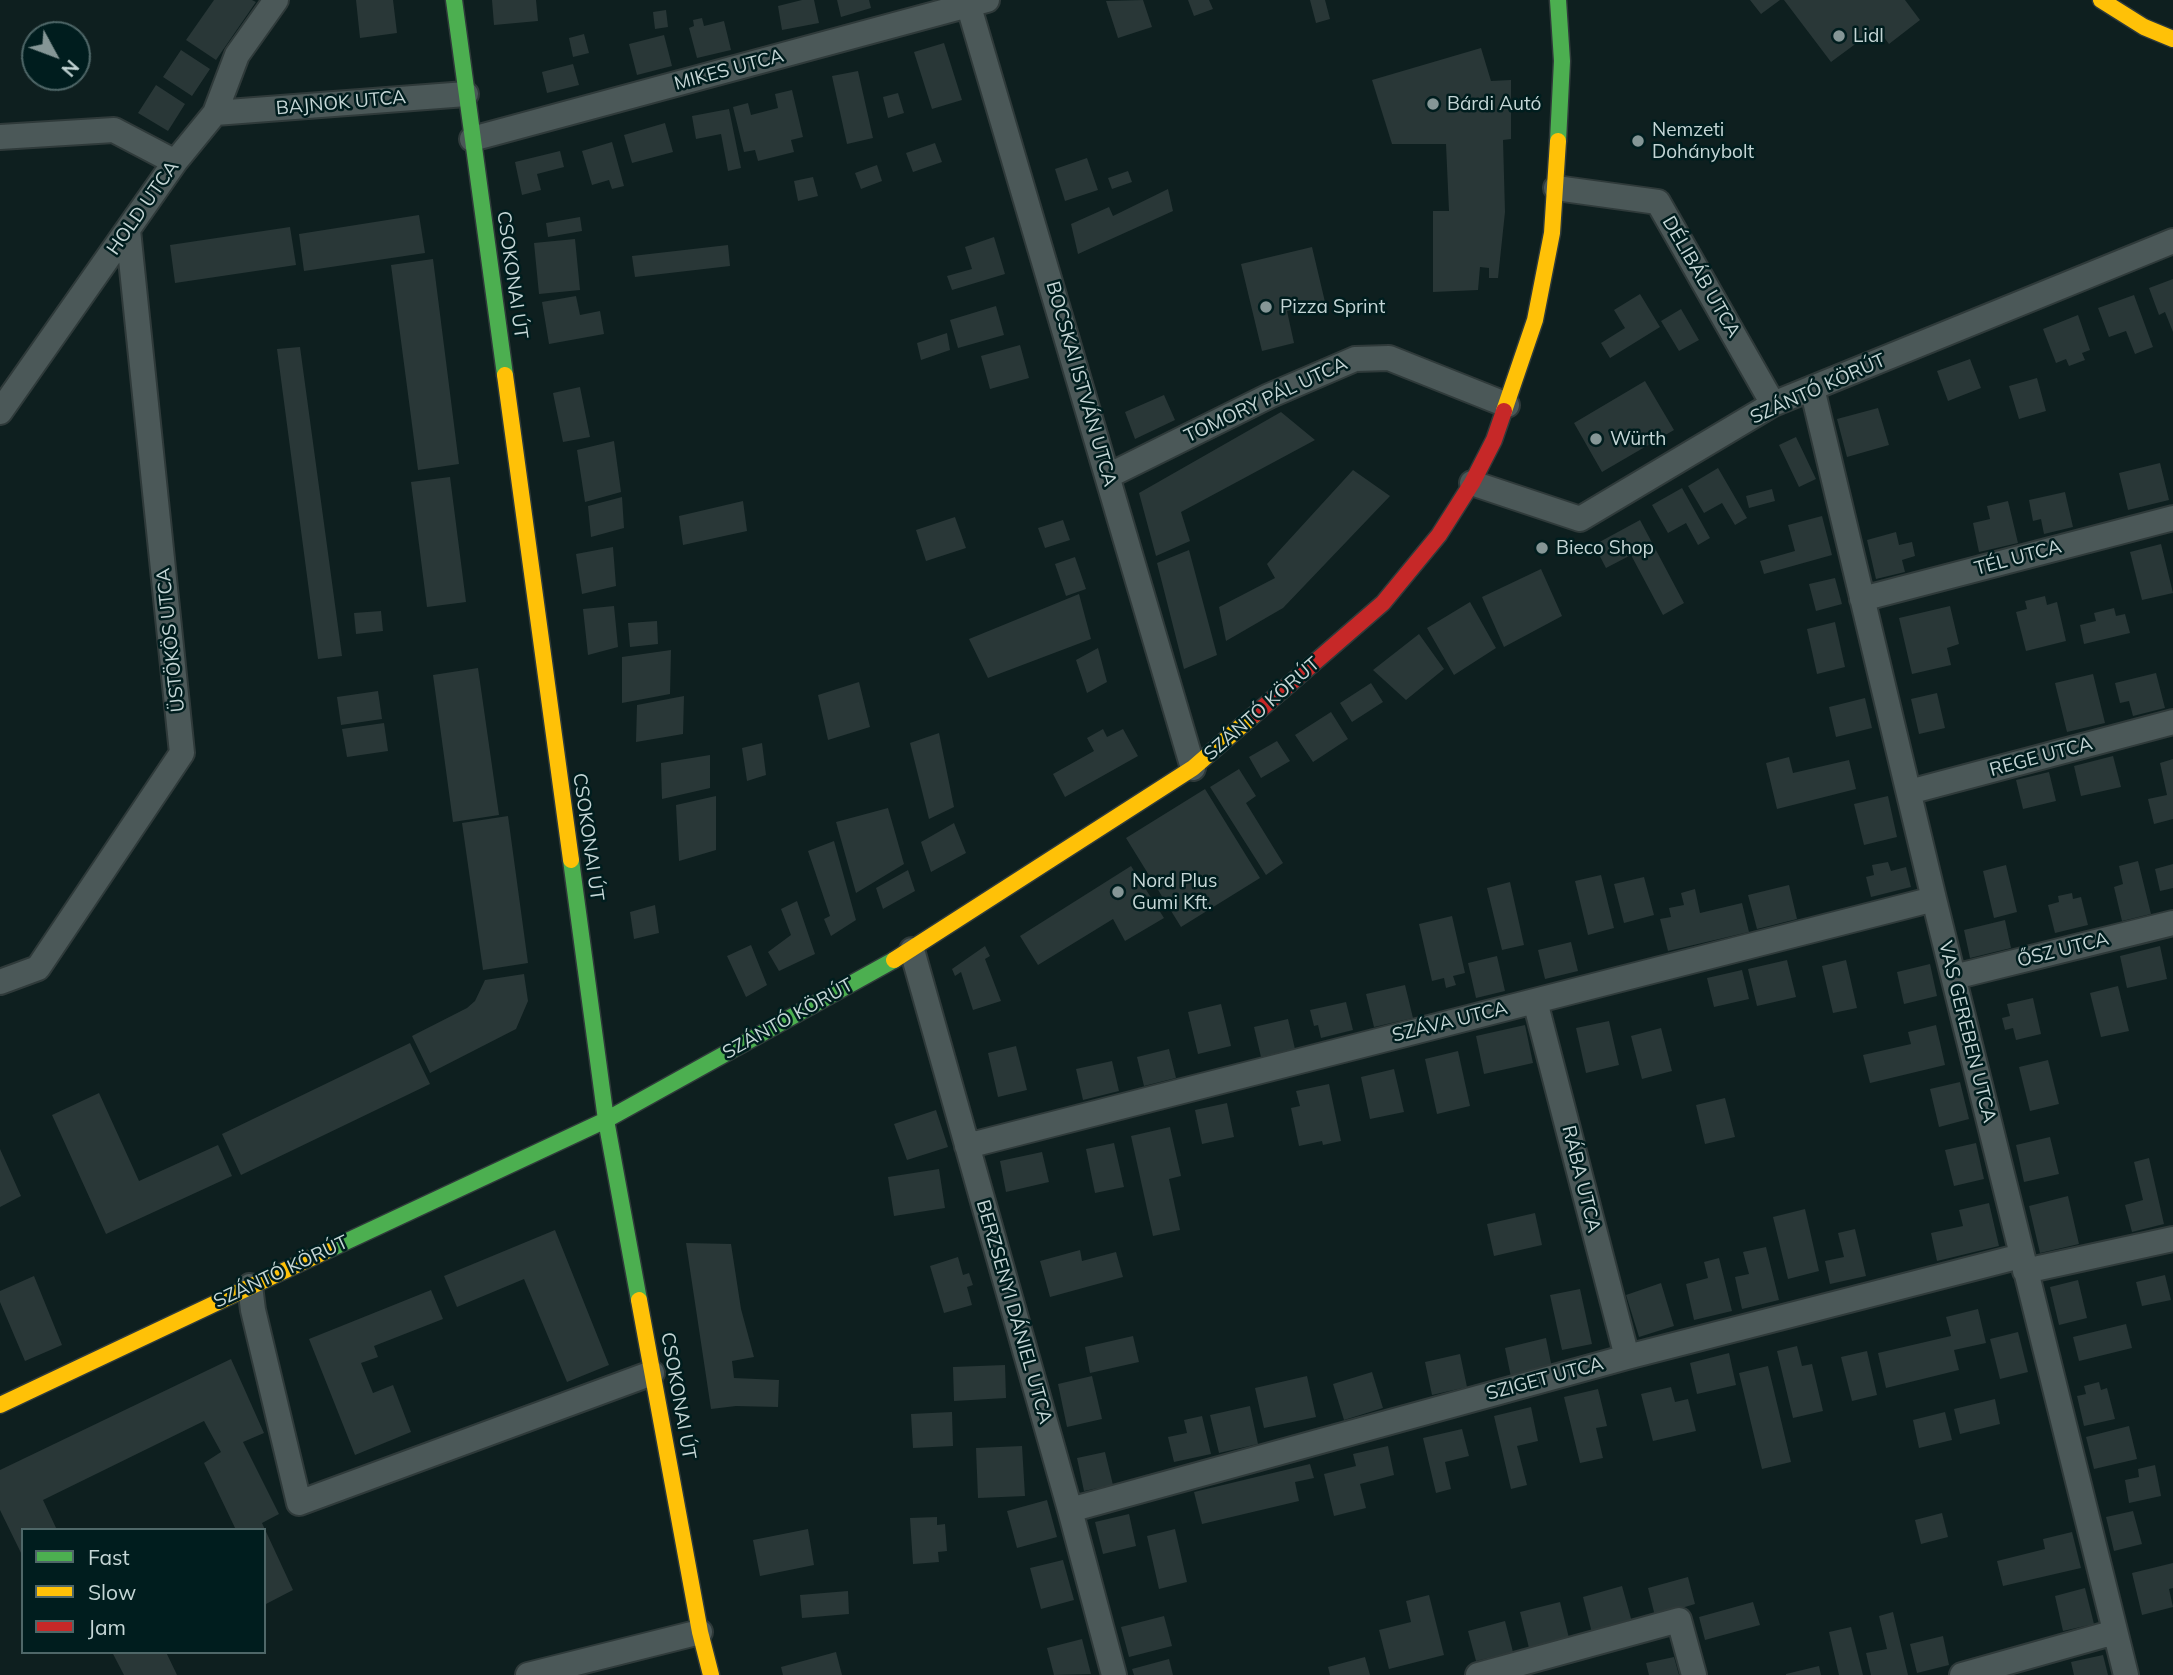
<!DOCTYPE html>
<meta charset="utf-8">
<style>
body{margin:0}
#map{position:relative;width:2173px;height:1675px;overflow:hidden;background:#0e1f1f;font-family:Mulish,sans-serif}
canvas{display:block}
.legend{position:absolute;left:21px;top:1528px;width:245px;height:126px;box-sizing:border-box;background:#001d1e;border:2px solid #4f6768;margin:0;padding:9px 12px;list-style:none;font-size:21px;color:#c5d6d6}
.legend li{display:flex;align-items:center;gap:14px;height:35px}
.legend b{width:35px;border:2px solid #4f6768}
.north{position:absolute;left:21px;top:21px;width:70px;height:70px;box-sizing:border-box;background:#001d1e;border:2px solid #4f6768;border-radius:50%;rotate:131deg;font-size:19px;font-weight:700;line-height:28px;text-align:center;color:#c5d6d6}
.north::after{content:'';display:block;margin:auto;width:24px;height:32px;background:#859696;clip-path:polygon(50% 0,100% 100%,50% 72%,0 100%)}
</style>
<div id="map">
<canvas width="2173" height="1675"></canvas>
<ul class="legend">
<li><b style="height:9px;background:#4caf50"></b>Fast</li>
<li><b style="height:9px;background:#ffc107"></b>Slow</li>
<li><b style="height:9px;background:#c62828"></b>Jam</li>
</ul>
<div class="north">N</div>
</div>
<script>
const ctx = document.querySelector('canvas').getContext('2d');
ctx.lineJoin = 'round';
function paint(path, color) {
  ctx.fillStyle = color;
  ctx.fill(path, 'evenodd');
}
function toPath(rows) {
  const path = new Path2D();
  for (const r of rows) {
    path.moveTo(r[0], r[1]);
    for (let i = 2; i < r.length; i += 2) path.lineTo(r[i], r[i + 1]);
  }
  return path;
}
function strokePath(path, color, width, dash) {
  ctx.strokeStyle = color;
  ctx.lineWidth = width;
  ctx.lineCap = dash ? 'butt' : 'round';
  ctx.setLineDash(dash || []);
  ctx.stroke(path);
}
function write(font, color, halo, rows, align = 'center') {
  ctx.font = font + ' Mulish,sans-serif';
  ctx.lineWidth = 5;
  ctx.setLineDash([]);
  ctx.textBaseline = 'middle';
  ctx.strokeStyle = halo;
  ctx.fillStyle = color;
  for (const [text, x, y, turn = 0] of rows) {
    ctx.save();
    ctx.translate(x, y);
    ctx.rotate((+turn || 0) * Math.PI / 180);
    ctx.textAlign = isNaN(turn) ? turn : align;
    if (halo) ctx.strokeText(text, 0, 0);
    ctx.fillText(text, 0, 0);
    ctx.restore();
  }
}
const building = toPath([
 [214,0,252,0,256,2,216,60,186,40],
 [356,0,393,0,397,33,360,38],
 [492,0,536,0,538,21,494,25],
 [802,0,814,0,819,23,782,30,778,6],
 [837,0,869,0,871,8,841,17],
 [1143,0,1152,27,1118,38,1106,1],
 [1188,0,1209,0,1213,9,1194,16],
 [1310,0,1325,0,1330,19,1316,23],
 [1750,0,1780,0,1761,14],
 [1784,0,1905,0,1920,20,1889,44,1877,28,1831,62],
 [666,10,668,27,655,29,653,12],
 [702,18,704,26,724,21,731,50,697,58,689,28,694,26,693,20],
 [584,34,589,53,573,57,569,38],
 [664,35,672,66,637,75,629,44],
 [944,43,962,100,932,109,914,52],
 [1481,48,1491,81,1511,80,1511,139,1503,140,1505,212,1498,278,1489,278,1489,268,1480,267,1478,290,1433,292,1433,211,1449,211,1446,144,1392,144,1372,80],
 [181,50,210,69,192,96,163,77],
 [573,64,579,85,547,93,542,72],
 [858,71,873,138,847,144,832,76],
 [156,85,185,104,168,131,138,113],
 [792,90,803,137,791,140,794,152,758,161,755,150,744,152,733,107,748,103,751,115,778,108,775,94],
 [898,93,904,113,888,118,883,97],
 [729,109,741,168,728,171,721,134,696,139,692,116],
 [665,123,673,152,632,163,624,135],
 [612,142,624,186,612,189,609,180,592,185,582,151],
 [935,143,942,162,913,172,906,153],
 [560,151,564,167,537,174,541,190,522,195,515,162],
 [1087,158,1098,190,1065,201,1055,169],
 [877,165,882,181,861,189,855,173],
 [1128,171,1132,182,1112,189,1108,178],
 [813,177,818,196,798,201,794,181],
 [1168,189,1173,211,1078,254,1071,224,1109,207,1113,216],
 [419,215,425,253,304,271,299,234],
 [580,217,582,231,548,237,546,223],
 [290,227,296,265,175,283,170,245],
 [994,237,1005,274,952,290,947,276,972,269,965,247],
 [575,239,580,290,539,294,534,243],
 [728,245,730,266,635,277,632,256],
 [1312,247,1325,302,1287,311,1294,343,1262,351,1241,264],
 [433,259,459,464,418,470,391,265],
 [2173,279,2173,332,2165,312,2159,315,2149,288],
 [1640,294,1660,327,1610,358,1601,343,1625,328,1614,310],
 [2134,295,2153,347,2135,354,2126,331,2109,337,2098,308],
 [576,296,580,315,600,311,604,334,549,344,542,302],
 [996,306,1004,335,958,348,950,320],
 [1681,309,1699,340,1679,351,1661,321],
 [2078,315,2090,350,2082,353,2085,360,2069,366,2066,359,2056,363,2043,329],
 [947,333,950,350,921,360,917,343],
 [1020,345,1029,378,990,389,981,356],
 [300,347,342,656,318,659,277,349],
 [1970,359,1981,388,1948,401,1937,371],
 [2037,378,2046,411,2019,419,2009,386],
 [1645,381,1674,430,1602,472,1574,423],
 [580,387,590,437,563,442,553,393],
 [1164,395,1175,420,1135,439,1125,412],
 [1878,408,1889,445,1847,457,1837,419],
 [1281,412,1315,440,1181,512,1190,541,1156,556,1139,493],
 [1796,437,1816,479,1799,487,1779,445],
 [614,441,621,492,585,502,577,450],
 [2160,463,2169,500,2128,510,2119,473],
 [1718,468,1747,518,1735,525,1722,503,1704,513,1688,486],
 [1353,470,1390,496,1283,608,1226,641,1219,607,1275,578,1267,564],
 [450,477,466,602,427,607,411,482],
 [1682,488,1710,538,1698,545,1686,523,1668,533,1652,505],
 [1772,489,1775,501,1749,508,1746,496],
 [2065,492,2073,527,2044,534,2041,519,2033,521,2029,500],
 [622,497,624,528,591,537,588,506],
 [743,501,747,531,683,545,679,516],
 [2008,501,2018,543,1979,552,1973,523,1990,519,1987,506],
 [1822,516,1832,555,1764,574,1760,561,1795,551,1788,525],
 [955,517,966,548,926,561,916,530],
 [1063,520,1070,540,1045,548,1038,528],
 [1640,520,1684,603,1663,615,1631,555,1606,568,1594,545],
 [1896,532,1899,545,1912,542,1915,556,1902,560,1905,572,1876,579,1867,540],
 [2161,544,2173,593,2142,600,2130,552],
 [613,547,616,586,582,594,576,554],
 [1189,550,1217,655,1184,669,1157,563],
 [1075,557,1086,589,1066,596,1055,564],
 [1541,569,1562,616,1504,647,1482,597],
 [1835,578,1842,604,1816,611,1809,584],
 [1079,594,1091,639,988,678,969,639],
 [2045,596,2047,605,2057,602,2066,641,2026,651,2016,612,2027,609,2025,601],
 [1470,602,1496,648,1454,675,1427,628],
 [614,606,618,647,588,655,583,609],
 [1950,606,1959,644,1947,648,1951,665,1912,674,1899,618],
 [2114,608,2116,616,2125,614,2130,633,2084,644,2080,625,2096,621,2094,613],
 [381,611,383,631,356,634,354,613],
 [657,621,658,644,630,647,628,623],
 [1835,622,1845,667,1817,674,1807,629],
 [1419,634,1444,669,1406,700,1373,670],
 [1098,648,1107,682,1087,693,1076,660],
 [671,650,670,694,622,703,622,657],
 [478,668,499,815,453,822,433,675],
 [2156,673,2165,708,2133,716,2129,701,2120,703,2115,683],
 [2093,674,2105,723,2067,732,2055,683],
 [859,682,870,727,828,740,818,695],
 [1371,683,1383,702,1352,722,1340,703],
 [378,691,382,719,341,725,337,697],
 [1937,693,1945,728,1919,734,1911,699],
 [684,696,683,734,636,742,637,705],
 [1865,698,1872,728,1836,737,1829,707],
 [1331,712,1348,739,1313,762,1295,735],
 [384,723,388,751,347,757,342,729],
 [1103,729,1107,737,1123,729,1138,756,1065,797,1053,774,1094,751,1087,738],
 [939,733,954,807,929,819,910,743],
 [1277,741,1290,761,1261,778,1249,757],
 [762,743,766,775,747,781,742,748],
 [710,755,710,788,662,799,661,763],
 [2113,756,2121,787,2081,796,2074,766],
 [1789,757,1793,773,1849,760,1856,789,1777,809,1766,763],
 [2173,759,2173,819,2154,824,2148,799,2167,795,2160,763],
 [1239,769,1256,796,1246,803,1283,863,1266,875,1210,787],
 [2049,772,2056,801,2023,809,2016,780],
 [1205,789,1260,878,1181,927,1126,838],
 [716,796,716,850,679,861,676,805],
 [1888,796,1897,837,1864,845,1854,804],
 [888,808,904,864,856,893,836,822],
 [508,816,528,963,483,970,462,823],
 [954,823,966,853,931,872,921,842],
 [834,841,856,920,831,936,824,919,830,916,808,851],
 [2138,861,2151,914,2122,921,2114,887,2123,884,2119,866],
 [1888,862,1891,871,1906,867,1911,887,1871,897,1866,877,1874,875,1872,865],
 [2173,864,2173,888,2160,891,2155,869],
 [2006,865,2017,912,1994,918,1983,871],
 [1131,866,1164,918,1125,941,1113,919,1038,965,1020,936],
 [908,870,915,891,883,909,876,888],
 [1601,875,1614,928,1588,935,1575,881],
 [1644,877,1654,915,1624,923,1614,884],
 [1510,882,1524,945,1502,950,1487,888],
 [1789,885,1797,919,1757,929,1748,895],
 [1695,889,1700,913,1742,903,1749,932,1668,951,1660,919,1671,917,1669,908,1684,905,1681,893],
 [2072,893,2073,899,2081,897,2088,925,2055,933,2048,905,2059,902,2058,896],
 [797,901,815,954,779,971,768,952,791,935,781,909],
 [655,905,659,933,634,939,630,912],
 [1452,916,1465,973,1453,976,1456,985,1446,988,1444,978,1432,981,1419,924],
 [2005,920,2011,948,1970,958,1964,930],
 [1571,942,1578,971,1545,979,1538,950],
 [751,945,767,985,746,997,727,956],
 [985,946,990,956,985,959,1001,1001,973,1010,961,972,955,976,952,969],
 [2160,946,2167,979,2127,988,2120,956],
 [1497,956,1505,991,1476,998,1468,963],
 [1787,960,1796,997,1757,1006,1748,969],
 [1846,960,1857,1008,1833,1013,1822,966],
 [1930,964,1937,996,1904,1004,1897,972],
 [1742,970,1749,999,1714,1007,1707,978],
 [524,974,528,1001,516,1029,430,1073,412,1036,467,1008,475,1001,485,980],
 [1405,985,1413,1018,1374,1027,1366,994],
 [2118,986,2129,1031,2101,1037,2090,993],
 [2033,998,2041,1034,2016,1040,2013,1028,2005,1030,2002,1018,2010,1016,2007,1004],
 [1346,1002,1353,1030,1321,1038,1318,1025,1314,1026,1310,1010],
 [1221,1004,1231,1046,1198,1054,1188,1012],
 [1288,1019,1295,1049,1261,1057,1254,1027],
 [1609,1021,1619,1065,1586,1073,1576,1028],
 [1525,1025,1533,1063,1484,1074,1476,1036],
 [1936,1025,1945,1065,1870,1083,1863,1055,1911,1044,1908,1032],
 [1661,1028,1672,1071,1642,1079,1631,1036],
 [410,1043,430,1084,241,1175,222,1134],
 [1016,1046,1027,1090,998,1097,988,1053],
 [1169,1049,1176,1078,1144,1086,1137,1057],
 [1458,1051,1470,1106,1437,1114,1425,1059],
 [2048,1060,2059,1104,2030,1111,2019,1067],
 [1112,1061,1119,1091,1083,1100,1076,1069],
 [1394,1069,1404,1112,1370,1119,1361,1077],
 [1960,1082,1969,1119,1939,1127,1930,1089],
 [1329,1084,1341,1141,1323,1145,1322,1141,1299,1146,1291,1108,1300,1106,1296,1091],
 [99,1093,139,1181,218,1145,232,1176,106,1234,52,1115],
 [1725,1098,1735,1137,1705,1144,1696,1105],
 [1227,1103,1234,1137,1202,1144,1195,1110],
 [936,1110,948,1147,907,1160,894,1124],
 [1170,1127,1181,1176,1169,1179,1180,1230,1153,1236,1131,1136],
 [2050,1137,2059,1174,2024,1182,2016,1145],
 [1114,1143,1124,1187,1095,1193,1086,1149],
 [1976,1143,1984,1179,1954,1186,1945,1150],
 [0,1149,21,1196,0,1207],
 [1042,1152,1049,1182,1006,1192,1000,1161],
 [2149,1158,2164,1224,2132,1232,2125,1205,2143,1200,2134,1162],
 [939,1169,945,1208,894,1216,888,1177],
 [2068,1196,2079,1244,2040,1253,2029,1206],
 [1989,1203,1999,1246,1937,1261,1931,1233,1963,1226,1959,1210],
 [1805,1209,1819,1271,1788,1279,1773,1217],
 [1535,1213,1542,1245,1494,1256,1487,1224],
 [1855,1229,1866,1276,1830,1284,1825,1261,1844,1257,1838,1233],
 [555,1230,609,1365,567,1382,524,1279,457,1307,444,1276],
 [686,1243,731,1244,741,1309,754,1357,732,1361,734,1378,779,1380,778,1407,736,1406,711,1409],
 [1766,1247,1779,1300,1742,1309,1735,1277,1749,1274,1743,1252],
 [1080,1250,1082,1261,1116,1252,1123,1277,1050,1297,1040,1261],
 [958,1257,963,1275,969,1273,973,1285,967,1287,972,1305,944,1313,930,1266],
 [1719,1258,1732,1311,1694,1320,1686,1284,1708,1278,1704,1262],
 [2165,1275,2171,1300,2142,1306,2136,1282],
 [34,1276,62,1345,25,1361,0,1302,0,1291],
 [2078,1280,2087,1318,2059,1325,2050,1287],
 [1661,1283,1674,1326,1639,1337,1626,1295],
 [1580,1289,1592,1344,1562,1350,1550,1295],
 [431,1290,443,1319,374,1346,378,1357,361,1363,373,1393,393,1385,411,1432,355,1455,309,1339],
 [1978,1309,1986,1343,1954,1350,1959,1370,1886,1388,1878,1353,1951,1336,1946,1317],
 [2126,1324,2132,1348,2079,1361,2073,1337],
 [2018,1332,2028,1372,2000,1379,1990,1339],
 [1133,1336,1139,1362,1090,1373,1085,1347],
 [1546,1338,1552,1368,1511,1377,1505,1348],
 [1797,1346,1802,1366,1812,1364,1823,1411,1793,1418,1777,1351],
 [1867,1351,1877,1395,1852,1401,1841,1357],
 [1729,1353,1736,1385,1697,1394,1690,1363],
 [1460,1354,1467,1387,1432,1395,1425,1362],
 [231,1359,264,1433,243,1442,279,1514,262,1523,293,1590,264,1605,264,1530,236,1530,204,1463,221,1452,204,1421,43,1500,57,1530,23,1530,23,1557,0,1510,0,1470],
 [1005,1365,1006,1398,954,1401,953,1367],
 [1768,1366,1791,1462,1762,1469,1739,1373],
 [1372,1372,1383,1408,1344,1420,1333,1384],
 [1092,1376,1102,1419,1067,1427,1058,1384],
 [1307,1376,1316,1417,1264,1428,1255,1388],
 [2099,1382,2101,1390,2107,1388,2115,1419,2084,1426,2077,1396,2086,1394,2084,1386],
 [1671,1387,1675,1402,1688,1399,1696,1431,1653,1441,1641,1394],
 [1598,1389,1607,1426,1596,1428,1603,1458,1580,1463,1564,1397],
 [1995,1399,2000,1424,1960,1434,1954,1409],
 [1250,1406,1258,1444,1219,1453,1210,1415],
 [1531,1407,1538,1441,1517,1446,1527,1485,1511,1489,1494,1416],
 [952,1412,953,1446,913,1448,911,1414],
 [1945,1412,1952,1440,1919,1448,1913,1420],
 [1202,1416,1211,1454,1174,1462,1168,1437,1187,1433,1184,1420],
 [2129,1426,2137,1459,2094,1469,2086,1437],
 [1462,1429,1469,1456,1445,1462,1451,1489,1436,1493,1423,1438],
 [1022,1446,1025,1496,978,1498,976,1448],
 [1388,1446,1394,1475,1360,1484,1366,1508,1334,1516,1324,1474,1356,1466,1353,1454],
 [1105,1452,1113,1485,1084,1491,1077,1458],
 [1310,1464,1314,1478,1295,1482,1299,1501,1202,1524,1194,1492],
 [2155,1465,2161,1496,2129,1503,2125,1480,2139,1477,2138,1469],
 [1047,1500,1057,1537,1017,1548,1007,1511],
 [2133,1511,2142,1544,2114,1551,2106,1517],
 [1942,1513,1948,1537,1921,1544,1915,1520],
 [1129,1514,1136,1546,1103,1554,1095,1522],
 [937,1517,937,1525,945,1524,947,1551,938,1552,939,1562,913,1564,910,1518],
 [808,1529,814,1565,760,1576,753,1540],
 [1175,1529,1187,1582,1159,1589,1147,1536],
 [2072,1532,2081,1568,2003,1586,1997,1561,2045,1549,2043,1539],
 [1063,1560,1074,1600,1041,1609,1030,1568],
 [2173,1563,2173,1588,2169,1589,2173,1607,2142,1615,2132,1573],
 [1688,1577,1695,1604,1655,1616,1648,1588],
 [1622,1586,1632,1622,1592,1633,1583,1597],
 [2085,1588,2094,1624,2063,1631,2055,1596],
 [848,1591,849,1614,802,1618,800,1595],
 [1429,1595,1444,1655,1389,1669,1379,1630,1411,1622,1406,1601],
 [1560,1602,1569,1638,1529,1648,1520,1612],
 [1753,1602,1760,1625,1705,1640,1699,1617],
 [1893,1612,1908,1675,1871,1675,1866,1653,1887,1649,1879,1616],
 [1164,1616,1172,1646,1129,1657,1121,1627],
 [1505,1621,1513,1652,1476,1661,1468,1631],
 [1851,1627,1863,1675,1839,1675,1829,1632],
 [1943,1636,1949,1665,1917,1673,1910,1644],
 [1082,1639,1091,1674,1054,1675,1047,1648],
 [112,1652,166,1652,177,1675,124,1675],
 [836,1652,842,1675,783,1675,781,1667],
 [2103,1655,2108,1675,2074,1675,2071,1662],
 [1365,1657,1370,1675,1330,1675,1328,1667],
 [1674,1657,1679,1675,1649,1675,1646,1663],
 [1169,1659,1173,1675,1134,1675,1132,1669],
 [1819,1666,1821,1675,1786,1675,1786,1674]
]);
const street = toPath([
 [967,0,1193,768],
 [215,113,466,94],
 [0,137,114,130,175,162],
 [472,139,987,0],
 [1556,188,1658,202,1773,404],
 [1812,388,1934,899,2126,1675],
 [0,412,175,162,215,113,237,55,276,0],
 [1108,476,1269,396,1355,359,1389,358,1507,405],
 [1472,483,1580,519,1773,404,2173,241],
 [1862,599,2173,518],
 [1909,792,2173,722],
 [912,950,1070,1510,1114,1675],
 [1954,977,2173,923],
 [0,982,38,968,182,753,128,230],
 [1535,1001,1627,1357],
 [967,1146,1934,899],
 [2025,1271,2173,1239],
 [250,1286,253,1310,299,1503,652,1373],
 [1070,1510,1627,1357,2021,1256],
 [528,1675,700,1632],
 [1478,1675,1679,1620,1694,1675],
 [1962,1675,2115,1632]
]);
const fast = toPath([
 [454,0,505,375],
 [1558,0,1562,61,1558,141],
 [571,860,606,1120,639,1300],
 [326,1251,606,1120,894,960]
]);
const slow = toPath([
 [2101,0,2144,27,2173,39],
 [505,375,571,860],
 [1504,411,1535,320,1552,233,1558,141],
 [894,960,1193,768,1254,715],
 [639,1300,700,1632,711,1675],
 [0,1405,326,1251]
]);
const jam = toPath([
 [1254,715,1383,603,1439,535,1472,483,1494,440,1504,411]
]);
const markers = [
 [1839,36,7,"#859696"],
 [1433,104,7,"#859696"],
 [1638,141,7,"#859696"],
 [1266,307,7,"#859696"],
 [1596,439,7,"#859696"],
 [1542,548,7,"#859696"],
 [1118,892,7,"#859696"]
];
const poiNames = [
 ["Lidl",1853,36],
 ["Bárdi Autó",1447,104],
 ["Nemzeti",1652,130],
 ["Dohánybolt",1652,152],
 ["Pizza Sprint",1280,307],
 ["Würth",1610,439],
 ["Bieco Shop",1556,548],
 ["Nord Plus",1132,881],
 ["Gumi Kft.",1132,903]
];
const streetNames = [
 ["MIKES UTCA",729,70,-15],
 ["BAJNOK UTCA",341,103,-5],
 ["HOLD UTCA",143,208,-55],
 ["CSOKONAI ÚT",512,275,82],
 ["DÉLIBÁB UTCA",1701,277,60],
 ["BOCSKAI ISTVÁN UTCA",1081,384,74],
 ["SZÁNTÓ KÖRÚT",1818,389,-24],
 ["TOMORY PÁL UTCA",1266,400,-25],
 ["TÉL UTCA",2018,558,-15],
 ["ÜSTÖKÖS UTCA",171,640,-96],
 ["SZÁNTÓ KÖRÚT",1262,709,-41],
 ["REGE UTCA",2041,757,-15],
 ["CSOKONAI ÚT",588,837,82],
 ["ŐSZ UTCA",2063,950,-14],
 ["SZÁNTÓ KÖRÚT",788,1019,-29],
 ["SZÁVA UTCA",1450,1022,-14],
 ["VAS GEREBEN UTCA",1967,1032,76],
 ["RÁBA UTCA",1581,1179,76],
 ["SZÁNTÓ KÖRÚT",281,1272,-25],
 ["BERZSENYI DÁNIEL UTCA",1014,1312,74],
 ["SZIGET UTCA",1545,1379,-15],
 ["CSOKONAI ÚT",678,1396,80]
];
paint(building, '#293737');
strokePath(street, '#2f3a3a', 28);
strokePath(fast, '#2f3a3a', 19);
strokePath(slow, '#2f3a3a', 19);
strokePath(jam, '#2f3a3a', 19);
strokePath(street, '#4b5858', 24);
strokePath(fast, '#4caf50', 16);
strokePath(slow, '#ffc107', 16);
strokePath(jam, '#c62828', 16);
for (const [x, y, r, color] of markers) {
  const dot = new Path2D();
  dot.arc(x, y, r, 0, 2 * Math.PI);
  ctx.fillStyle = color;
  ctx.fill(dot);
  strokePath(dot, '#001d1e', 2.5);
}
write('19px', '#c5d6d6', '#001d1e', poiNames, 'left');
write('19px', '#c5d6d6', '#001d1e', streetNames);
</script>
